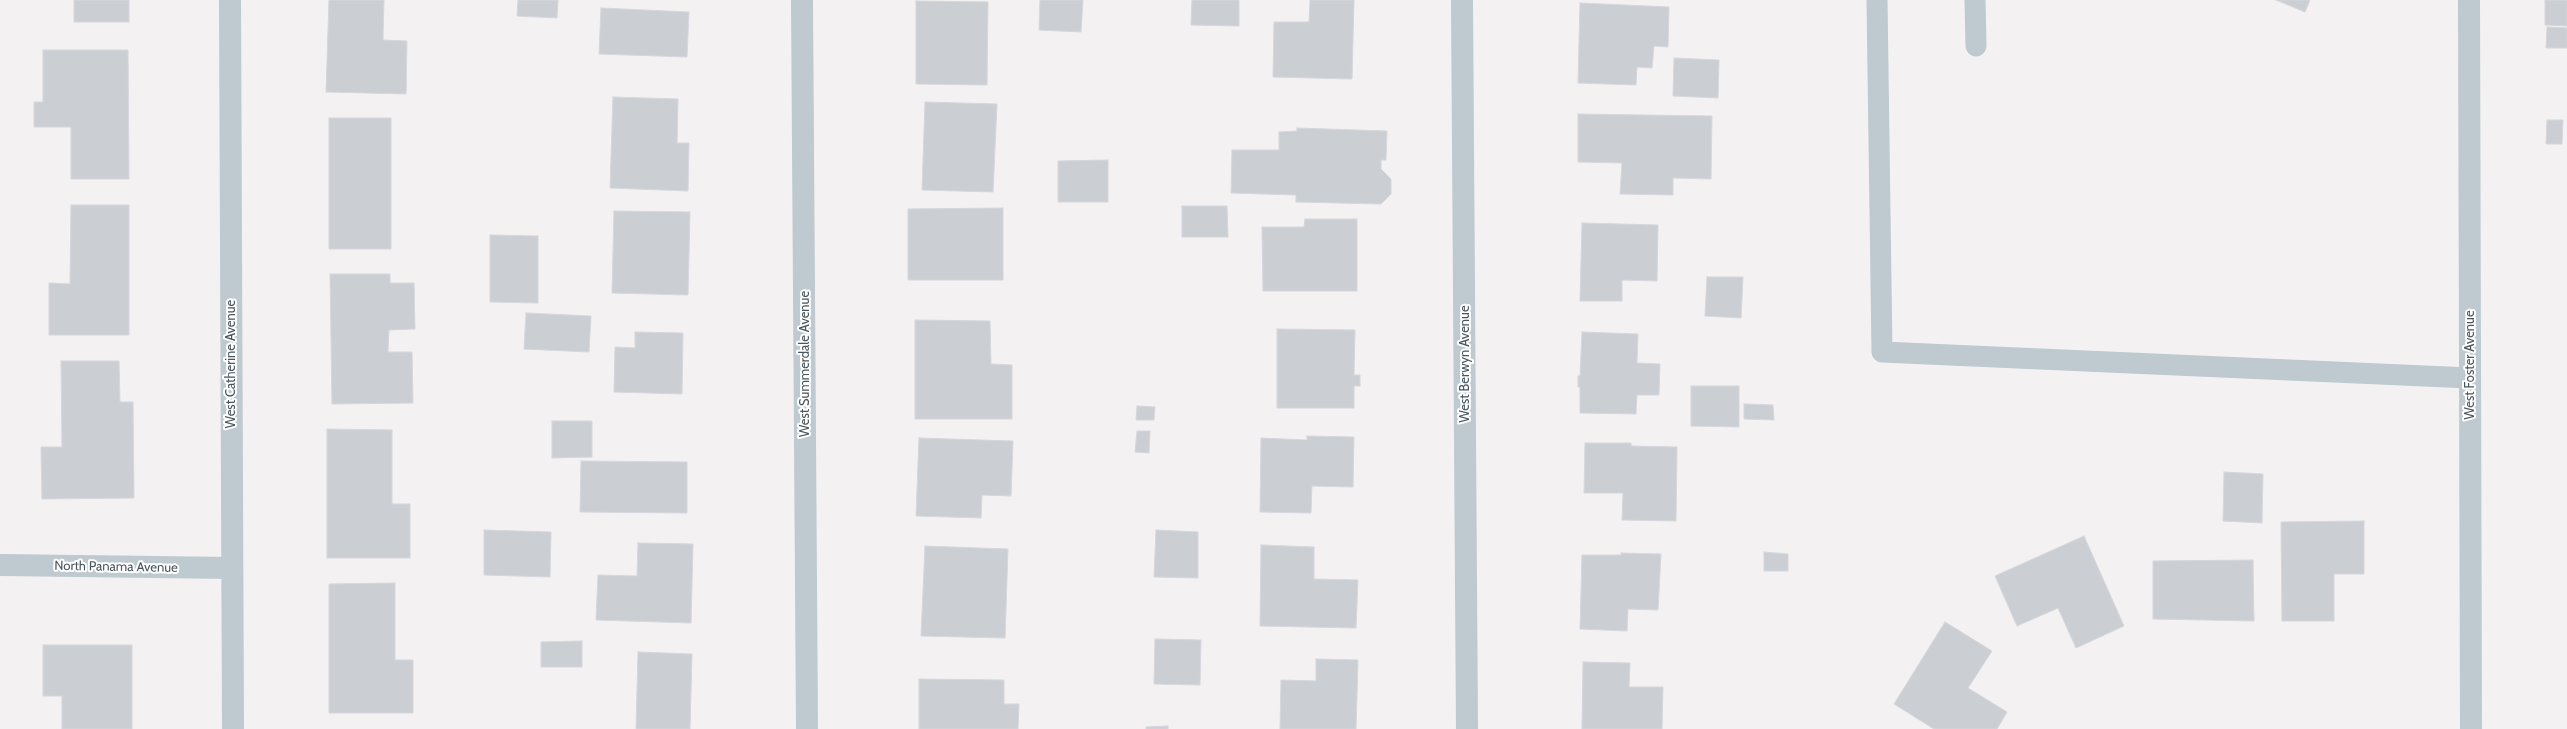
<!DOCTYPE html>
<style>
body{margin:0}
canvas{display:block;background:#f3f1f1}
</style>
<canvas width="2567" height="729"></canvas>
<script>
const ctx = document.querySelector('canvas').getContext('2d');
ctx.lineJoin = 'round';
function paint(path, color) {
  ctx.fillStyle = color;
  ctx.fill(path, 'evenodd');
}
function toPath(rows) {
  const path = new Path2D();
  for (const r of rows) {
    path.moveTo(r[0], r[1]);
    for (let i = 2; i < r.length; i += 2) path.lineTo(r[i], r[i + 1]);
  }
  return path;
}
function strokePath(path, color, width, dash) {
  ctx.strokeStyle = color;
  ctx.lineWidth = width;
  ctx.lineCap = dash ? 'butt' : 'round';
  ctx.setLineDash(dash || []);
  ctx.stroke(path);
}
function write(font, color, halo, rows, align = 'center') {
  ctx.font = font + ' Cabin,sans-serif';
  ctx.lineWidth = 4;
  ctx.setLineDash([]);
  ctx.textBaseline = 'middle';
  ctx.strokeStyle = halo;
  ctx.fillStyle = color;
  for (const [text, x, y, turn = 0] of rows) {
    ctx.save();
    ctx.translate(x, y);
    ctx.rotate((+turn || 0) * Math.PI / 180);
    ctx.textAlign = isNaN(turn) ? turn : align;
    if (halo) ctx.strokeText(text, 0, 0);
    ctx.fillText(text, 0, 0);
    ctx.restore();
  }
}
const building = toPath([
 [74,0,129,0,129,22,74,22,74,0],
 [329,0,384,0,383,40,407,41,406,94,326,92,329,0],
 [518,0,558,0,557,18,517,16,518,0],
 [1040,0,1083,0,1081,32,1039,30,1040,0],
 [1192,0,1239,0,1239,26,1191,25,1192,0],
 [1310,0,1354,0,1352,79,1273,77,1274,22,1309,22,1310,0],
 [2276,0,2310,0,2305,12,2276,0],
 [2545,0,2567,0,2567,26,2545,25,2545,0],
 [916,1,988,2,987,85,916,84,916,1],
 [1580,3,1669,7,1668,47,1654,46,1652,68,1637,67,1636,85,1578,83,1580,3],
 [601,8,689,12,687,57,599,54,601,8],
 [2547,27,2567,28,2567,48,2546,48,2547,27],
 [43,50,128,50,129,179,71,179,71,127,34,127,34,102,43,102,43,50],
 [1674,58,1719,60,1718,98,1673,96,1674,58],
 [613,97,678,99,677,143,689,143,688,191,610,188,613,97],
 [925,102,997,104,993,192,922,190,925,102],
 [1578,114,1712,116,1711,179,1673,178,1673,195,1620,194,1622,163,1578,162,1578,114],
 [329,118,391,118,391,249,329,249,329,118],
 [2547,120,2563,120,2562,144,2546,144,2547,120],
 [1297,128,1387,131,1386,160,1381,160,1381,169,1391,179,1391,194,1381,204,1296,202,1296,195,1231,193,1232,150,1279,150,1279,132,1297,131,1297,128],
 [1108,160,1108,202,1058,202,1058,161,1108,160],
 [71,205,129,205,129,335,49,335,49,283,70,284,71,205],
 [1182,206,1227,206,1228,237,1182,237,1182,206],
 [1003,208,1003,280,908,280,908,209,1003,208],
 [614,211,690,212,688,295,612,293,614,211],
 [1305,219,1357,219,1357,291,1263,291,1262,227,1304,227,1305,219],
 [1582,223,1658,225,1657,281,1622,280,1622,301,1580,301,1582,223],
 [490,235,538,236,538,303,490,302,490,235],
 [330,274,390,274,390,283,414,283,415,329,389,330,388,352,412,352,413,403,332,404,330,274],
 [1707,277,1743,277,1741,318,1705,316,1707,277],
 [526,313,591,316,589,352,524,349,526,313],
 [915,320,990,321,991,364,1012,365,1012,419,915,419,915,320],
 [1277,329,1355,330,1354,375,1360,375,1360,386,1354,386,1354,408,1277,408,1277,329],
 [635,332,683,333,682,394,614,392,615,347,635,348,635,332],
 [1582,332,1638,334,1637,363,1660,364,1659,395,1637,395,1636,414,1580,413,1580,387,1578,387,1578,376,1580,376,1582,332],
 [61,361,119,361,120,402,133,402,134,498,42,499,41,447,62,447,61,361],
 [1691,386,1739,386,1739,427,1691,426,1691,386],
 [1744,404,1773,405,1774,420,1744,419,1744,404],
 [1137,406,1155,407,1154,420,1136,420,1137,406],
 [552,421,592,421,592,457,552,458,552,421],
 [327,429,392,430,392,504,410,504,410,558,327,558,327,429],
 [1137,431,1150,431,1149,453,1135,452,1137,431],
 [1307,436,1354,437,1353,487,1312,486,1311,513,1260,512,1261,438,1307,440,1307,436],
 [919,438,1013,441,1011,496,982,495,981,518,916,516,919,438],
 [1585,443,1631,443,1631,446,1677,447,1676,521,1622,520,1623,493,1584,493,1585,443],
 [581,461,687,462,687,513,580,512,581,461],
 [2224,472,2263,474,2262,523,2223,521,2224,472],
 [2364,521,2364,574,2334,574,2334,621,2282,621,2281,522,2364,521],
 [484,530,551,532,550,577,484,575,484,530],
 [1156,530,1198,532,1198,578,1154,577,1156,530],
 [2084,536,2124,626,2076,648,2058,608,2017,626,1995,576,2084,536],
 [638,543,693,544,691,623,596,620,598,575,637,576,638,543],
 [1261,545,1314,547,1314,579,1358,580,1356,628,1260,626,1261,545],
 [925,546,1008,549,1005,638,921,636,925,546],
 [1764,552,1788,554,1788,571,1764,571,1764,552],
 [1621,553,1661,554,1658,610,1628,609,1627,631,1580,629,1582,555,1621,555,1621,553],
 [2253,560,2254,621,2153,619,2153,561,2253,560],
 [395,583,395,660,413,660,413,713,329,713,329,584,395,583],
 [1945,622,1992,651,1968,688,2007,712,1997,729,1934,729,1894,704,1945,622],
 [1155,639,1201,640,1200,685,1154,684,1155,639],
 [582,641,582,667,541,667,541,642,582,641],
 [43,645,132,645,132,729,62,729,62,696,43,696,43,645],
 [638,652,692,654,690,729,636,729,638,652],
 [1316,659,1358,660,1356,729,1280,729,1281,680,1316,681,1316,659],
 [1583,662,1630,663,1629,687,1663,687,1662,729,1582,729,1583,662],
 [919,679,1004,680,1004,704,1019,704,1018,729,919,729,919,679],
 [1168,726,1168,729,1146,729,1146,727,1168,726]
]);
const service = toPath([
 [1877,0,1882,352,2470,378],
 [1975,0,1976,46]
]);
const minor = toPath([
 [230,0,233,729],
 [802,0,807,729],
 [1462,0,1467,729],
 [0,565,232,568]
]);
const tertiary = toPath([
 [2469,0,2471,729]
]);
const streetNames = [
 ["West Catherine Avenue",231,364,-90],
 ["West Summerdale Avenue",805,364,-90],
 ["West Berwyn Avenue",1465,364,-90],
 ["West Foster Avenue",2470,365,-90],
 ["North Panama Avenue",116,567,1]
];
paint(building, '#cbced3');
strokePath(building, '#d5d7dc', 1);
strokePath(service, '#bec9d0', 21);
strokePath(minor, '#bec9d0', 22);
strokePath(tertiary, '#bec9d0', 22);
write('13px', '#48565f', '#fff', streetNames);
</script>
